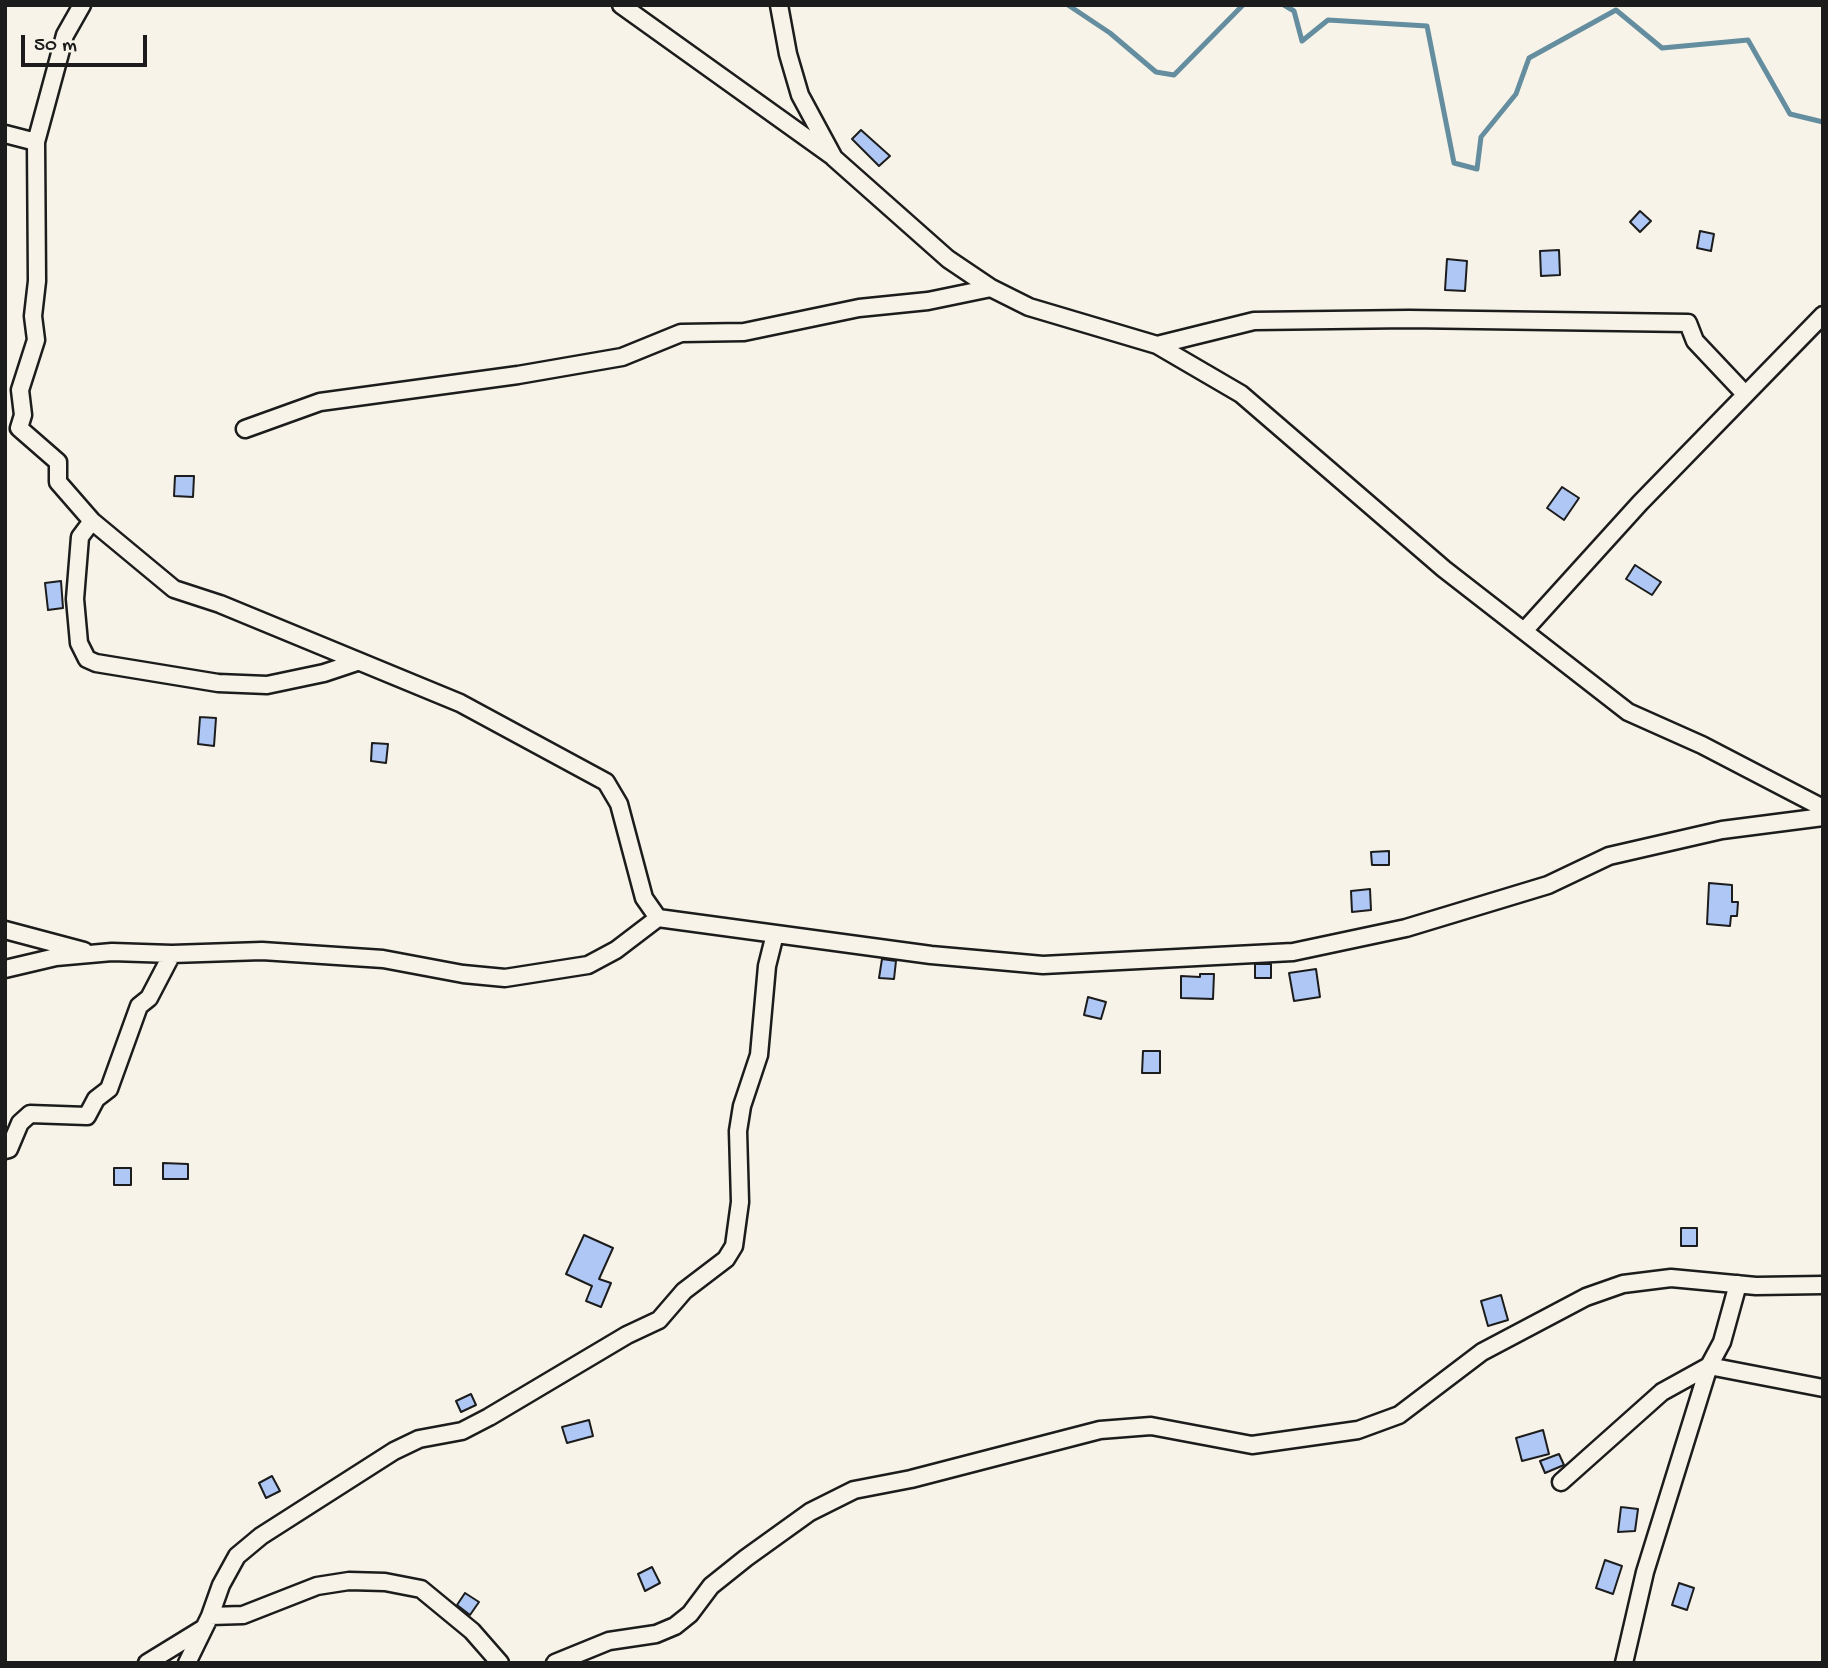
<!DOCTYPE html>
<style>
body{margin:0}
#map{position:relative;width:1828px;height:1668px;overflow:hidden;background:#f7f3e8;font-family:"Gochi Hand",sans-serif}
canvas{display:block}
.frame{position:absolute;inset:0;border:7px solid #1c1c1c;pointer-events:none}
.scale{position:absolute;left:21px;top:35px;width:126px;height:32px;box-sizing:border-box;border:4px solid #1c1c1c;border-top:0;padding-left:9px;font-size:21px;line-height:24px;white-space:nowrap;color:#1c1c1c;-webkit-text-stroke:5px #f7f3e8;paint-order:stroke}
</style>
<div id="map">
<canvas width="1828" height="1668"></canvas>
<div class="frame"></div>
<div class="scale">50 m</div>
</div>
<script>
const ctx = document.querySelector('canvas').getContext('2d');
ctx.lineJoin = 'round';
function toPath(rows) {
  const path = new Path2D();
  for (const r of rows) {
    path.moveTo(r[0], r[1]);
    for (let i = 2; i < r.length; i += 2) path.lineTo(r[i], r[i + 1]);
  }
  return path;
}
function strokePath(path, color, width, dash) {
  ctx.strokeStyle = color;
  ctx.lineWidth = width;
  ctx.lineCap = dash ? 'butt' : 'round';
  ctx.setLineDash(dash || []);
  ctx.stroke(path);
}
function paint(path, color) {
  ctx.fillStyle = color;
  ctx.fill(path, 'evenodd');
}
const stream = toPath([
 [1068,5,1110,33,1156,72,1174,75,1243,5],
 [1284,5,1294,11,1302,41,1328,20,1427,26,1454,163,1477,169,1481,137,1516,94,1529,58,1616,10,1662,48,1748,40,1790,114,1823,122]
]);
const building = toPath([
 [861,130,890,156,879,166,852,139,861,130],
 [1640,211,1651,221,1640,232,1630,222,1640,211],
 [1700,231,1714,234,1711,251,1697,248,1700,231],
 [1559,250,1560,275,1541,276,1540,251,1559,250],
 [1447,259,1467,261,1465,291,1445,290,1447,259],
 [175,476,194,476,193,497,174,496,175,476],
 [1562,487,1579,498,1564,520,1547,508,1562,487],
 [1635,565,1661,582,1652,595,1626,579,1635,565],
 [61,581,63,608,48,610,45,583,61,581],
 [200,717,216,718,214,746,198,744,200,717],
 [372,743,388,744,386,763,371,761,372,743],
 [1389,851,1389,865,1372,865,1371,852,1389,851],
 [1709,883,1732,885,1732,902,1738,902,1737,916,1731,916,1730,926,1707,924,1709,883],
 [1370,889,1371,910,1352,912,1351,891,1370,889],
 [882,959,896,961,894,979,879,978,882,959],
 [1255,964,1271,964,1271,978,1255,978,1255,964],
 [1316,969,1320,997,1294,1001,1289,973,1316,969],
 [1200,974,1214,974,1213,999,1181,998,1181,976,1200,977,1200,974],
 [1088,997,1106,1002,1101,1019,1084,1015,1088,997],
 [1143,1051,1160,1051,1160,1073,1142,1073,1143,1051],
 [163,1163,188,1164,188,1179,163,1179,163,1163],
 [114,1168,131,1168,131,1185,114,1185,114,1168],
 [1681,1228,1697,1228,1697,1246,1681,1246,1681,1228],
 [584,1235,613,1248,599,1279,611,1283,601,1307,586,1301,592,1286,566,1274,584,1235],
 [1501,1295,1508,1320,1488,1326,1481,1301,1501,1295],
 [471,1394,476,1405,461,1412,456,1401,471,1394],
 [589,1420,593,1436,567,1443,562,1427,589,1420],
 [1543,1430,1549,1454,1522,1461,1516,1438,1543,1430],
 [1559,1454,1564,1465,1545,1473,1540,1461,1559,1454],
 [272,1476,280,1491,266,1498,259,1483,272,1476],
 [1621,1507,1638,1509,1635,1531,1618,1532,1621,1507],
 [1605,1560,1622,1566,1613,1594,1596,1588,1605,1560],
 [652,1567,660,1583,645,1591,638,1574,652,1567],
 [1679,1583,1694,1588,1687,1610,1672,1605,1679,1583],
 [465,1593,479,1602,470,1615,457,1605,465,1593]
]);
const minor = toPath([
 [82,5,65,35,36,142,37,281,33,316,36,340,20,390,23,415,19,428,58,462,58,482,92,521,174,589,220,604,460,703,606,782,619,804,644,898,658,918],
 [621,5,832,156],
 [779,5,788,54,800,95,834,158,948,259,991,288,1029,307,1157,345,1241,394,1444,569,1628,712,1702,745,1823,808],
 [5,134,36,142],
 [1157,345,1254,321,1409,319,1688,323,1695,341,1745,394],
 [245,429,320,402,518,375,622,357,681,333,744,332,859,308,928,301,991,288],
 [92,521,80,537,75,599,79,643,87,659,96,663,218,683,267,685,324,673,357,662],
 [1524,631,1640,503,1823,315],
 [5,930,84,951],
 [5,969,56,957,112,952,172,954,262,951,383,959,463,974,505,978,588,965,616,950,658,918,931,955,1043,965,1293,952,1406,928,1548,885,1609,856,1722,830,1823,817],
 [5,1150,9,1149,20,1123,30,1114,87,1116,96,1099,109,1089,139,1006,149,998,172,954],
 [1561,1482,1662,1392,1709,1366,1823,1388],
 [210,1616,221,1585,237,1556,261,1536,394,1451,419,1439,462,1431,489,1417,627,1335,659,1320,684,1291,726,1259,734,1246,740,1202,738,1131,742,1106,759,1055,767,966,775,934],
 [147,1663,204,1628],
 [187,1663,210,1616,243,1615,317,1586,349,1581,385,1582,421,1589,472,1631,500,1663],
 [555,1663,609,1641,656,1634,675,1626,690,1614,711,1586,746,1558,810,1512,854,1490,911,1479,1100,1430,1151,1426,1252,1445,1358,1430,1399,1415,1482,1352,1586,1297,1623,1284,1671,1278,1756,1286,1823,1285],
 [1624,1663,1645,1572,1709,1366,1722,1342,1738,1284]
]);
strokePath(stream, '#648e9f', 5);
paint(building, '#aec7f4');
strokePath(building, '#1c1c1c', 2);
strokePath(minor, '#1c1c1c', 21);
strokePath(minor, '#f7f3e8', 16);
</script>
